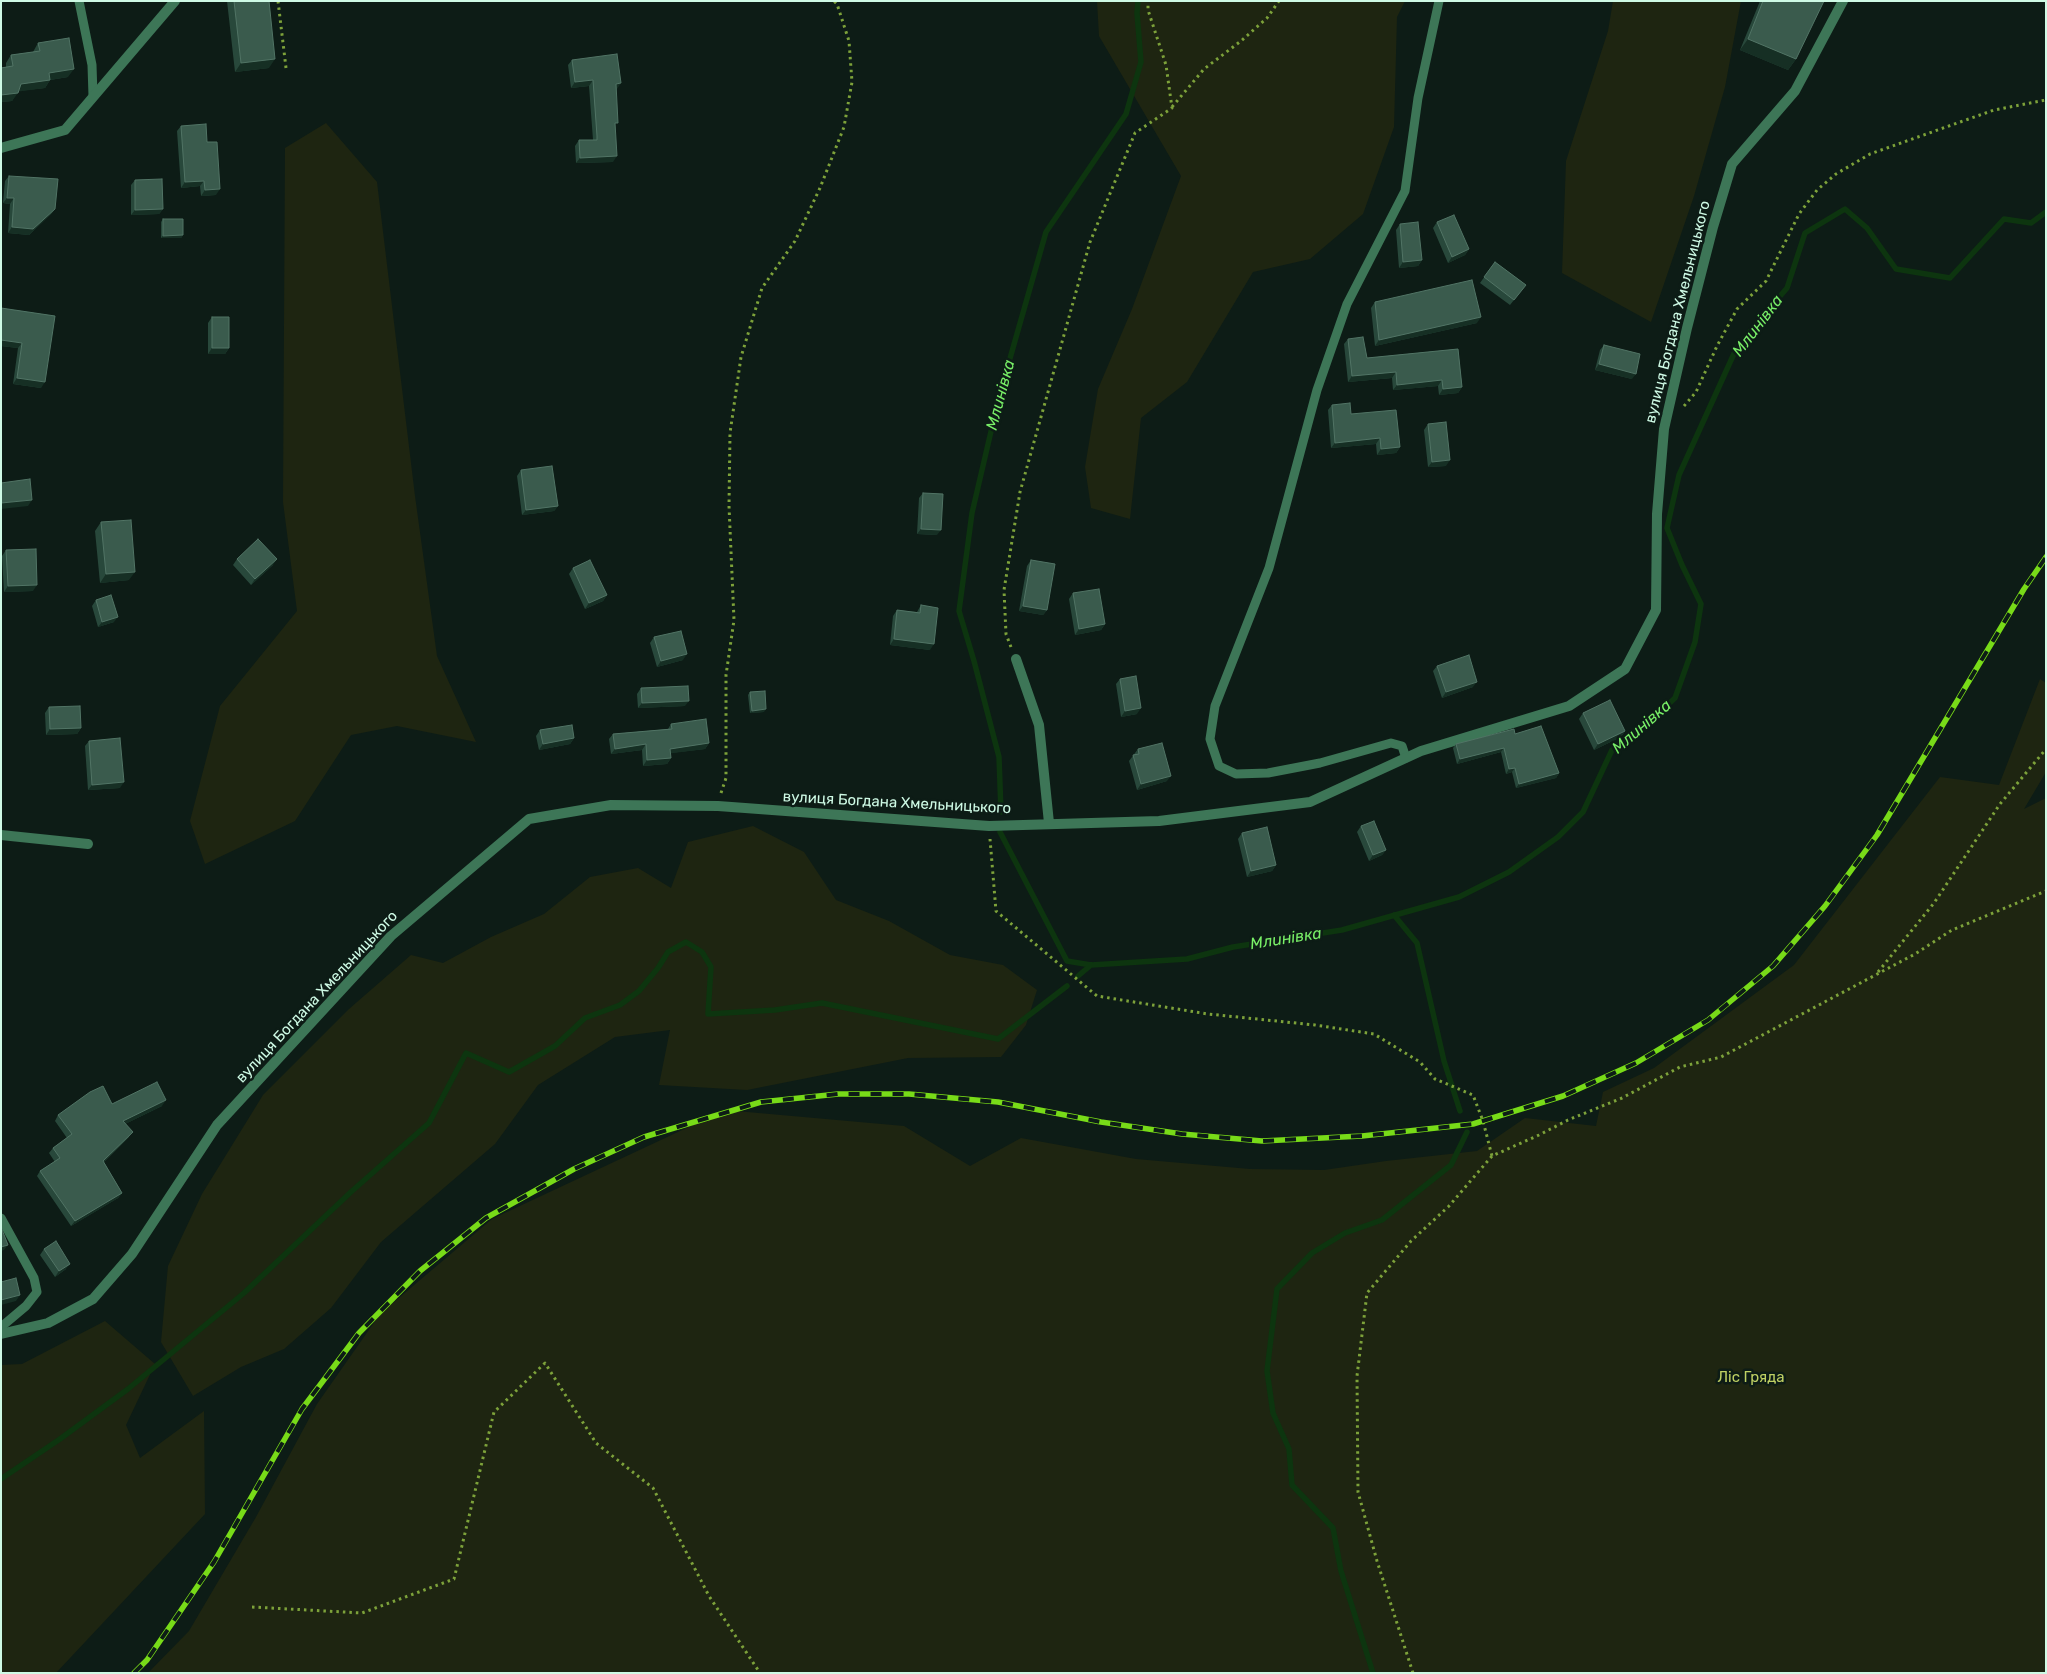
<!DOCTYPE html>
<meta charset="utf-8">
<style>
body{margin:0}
#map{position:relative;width:2047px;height:1674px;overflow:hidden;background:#0d1c16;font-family:Rubik,sans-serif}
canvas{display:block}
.frame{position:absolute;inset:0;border:2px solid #cefae5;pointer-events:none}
</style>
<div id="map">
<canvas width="2047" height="1674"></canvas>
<div class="frame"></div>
</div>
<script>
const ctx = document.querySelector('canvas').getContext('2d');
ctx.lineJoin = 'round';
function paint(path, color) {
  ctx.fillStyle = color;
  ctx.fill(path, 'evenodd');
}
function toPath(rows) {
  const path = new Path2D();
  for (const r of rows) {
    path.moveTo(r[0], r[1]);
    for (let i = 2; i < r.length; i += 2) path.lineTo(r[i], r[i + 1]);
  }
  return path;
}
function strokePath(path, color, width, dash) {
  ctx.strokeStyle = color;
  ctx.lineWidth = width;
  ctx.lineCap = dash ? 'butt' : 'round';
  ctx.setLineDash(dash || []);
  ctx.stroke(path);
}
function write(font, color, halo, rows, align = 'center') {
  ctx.font = font + ' Rubik,sans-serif';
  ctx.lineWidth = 5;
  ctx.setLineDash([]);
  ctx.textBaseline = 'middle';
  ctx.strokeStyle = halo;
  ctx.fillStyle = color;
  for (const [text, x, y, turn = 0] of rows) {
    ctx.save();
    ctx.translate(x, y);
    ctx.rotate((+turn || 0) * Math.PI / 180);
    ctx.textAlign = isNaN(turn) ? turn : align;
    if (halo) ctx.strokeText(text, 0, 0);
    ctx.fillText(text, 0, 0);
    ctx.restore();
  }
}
const green = toPath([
 [1097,1,1405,1,1397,17,1394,127,1363,214,1310,259,1253,272,1187,382,1141,418,1130,519,1091,508,1085,467,1098,389,1132,309,1181,176,1099,36],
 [1613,1,1741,1,1725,87,1694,196,1651,322,1562,273,1566,161,1608,31],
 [326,123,377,182,415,496,437,656,476,742,397,726,351,735,295,821,205,864,190,821,220,706,297,611,283,502,285,148],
 [2040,679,2046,683,2046,772,2024,809,2046,798,2046,1673,148,1673,189,1631,256,1517,317,1404,380,1314,492,1219,725,1110,904,1126,970,1166,1021,1138,1136,1159,1250,1169,1324,1170,1386,1161,1477,1151,1525,1118,1596,1126,1603,1092,1654,1068,1794,965,1940,777,1999,785],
 [753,826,804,852,836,900,889,921,950,955,1003,965,1037,990,1026,1025,1001,1057,908,1058,747,1090,659,1085,670,1030,615,1037,538,1085,495,1144,381,1242,331,1308,284,1349,241,1367,193,1396,161,1342,168,1266,202,1194,263,1095,349,1009,411,955,443,963,491,937,544,914,590,877,638,868,671,888,688,842],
 [105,1321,155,1364,126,1425,140,1458,204,1411,205,1514,56,1673,1,1673,1,1365,22,1364]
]);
const stream = toPath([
 [1001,812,999,757,974,661,959,611,972,513,999,397,1046,232,1126,114,1141,62,1137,13,1138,1],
 [1000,832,1067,961,1091,965,1187,959,1233,947,1342,930,1459,897,1509,872,1558,837,1583,812,1612,750,1647,724,1675,698,1695,642,1701,604,1682,565,1667,528,1679,475,1737,347,1787,288,1805,233,1845,209,1867,228,1896,269,1950,278,2004,219,2031,223,2046,212],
 [1394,915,1417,943,1444,1061,1460,1111],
 [1078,976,1091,965],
 [1,1479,60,1439,128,1389,244,1293,352,1191,429,1123,466,1053,509,1072,555,1046,585,1018,620,1005,639,991,658,968,668,952,686,942,702,952,711,967,708,1014,775,1010,822,1003,998,1039,1067,986],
 [1373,1673,1341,1571,1333,1528,1292,1485,1289,1449,1273,1413,1267,1371,1277,1289,1312,1253,1345,1233,1382,1220,1451,1165,1467,1132]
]);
const path = toPath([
 [278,1,286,68],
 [1172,107,1204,69,1241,41,1267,18,1279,1],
 [1684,406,1696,392,1717,346,1737,309,1766,281,1799,214,1817,190,1836,174,1870,154,1994,110,2046,100],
 [1011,647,1006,634,1004,590,1020,492,1090,242,1135,133,1172,108,1166,65,1148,10,1148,1],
 [721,793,726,778,726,675,734,620,729,506,730,433,741,357,762,288,795,241,820,188,844,127,852,82,849,41,837,4,834,1],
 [990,839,996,911,1097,996,1208,1014,1315,1025,1374,1034,1420,1062,1435,1079,1473,1095,1483,1121,1492,1156,1539,1135,1568,1120,1622,1098,1680,1067,1721,1057,1915,954,1952,930,2046,891],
 [1878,972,1934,903,2000,804,2046,749],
 [252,1607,362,1613,454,1579,494,1412,545,1363,596,1443,653,1488,709,1596,760,1673],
 [1413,1673,1377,1561,1358,1492,1357,1376,1367,1293,1411,1241,1449,1206,1492,1156]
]);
const lane = toPath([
 [79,1,92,65,93,96],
 [1406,758,1402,746,1391,743,1320,763,1268,773,1236,774,1219,766,1210,739,1215,706,1269,568,1317,390,1347,304,1405,191,1418,98,1439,1],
 [1,1218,34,1278,37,1292,26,1306,1,1327]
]);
const street = toPath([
 [1,148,65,130,175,1],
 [1016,659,1039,725,1049,823],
 [1,835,88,844],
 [1,1334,48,1323,93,1299,132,1254,217,1125,391,936,529,819,611,805,718,806,989,826,1159,821,1310,802,1421,751,1569,706,1625,669,1656,610,1657,514,1664,429,1687,328,1713,227,1732,164,1795,91,1843,1]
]);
const rail = toPath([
 [134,1673,147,1660,214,1562,302,1409,359,1333,420,1271,486,1218,574,1169,644,1137,761,1102,838,1094,909,1094,998,1102,1101,1122,1182,1134,1262,1141,1362,1136,1473,1124,1563,1096,1636,1063,1708,1020,1773,966,1825,906,1877,835,2024,589,2046,557]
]);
const wall = toPath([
 [227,1,269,1,269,68,235,72],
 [1760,1,1824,1,1796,59,1788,70,1740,50],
 [38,43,68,77,50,80,45,88,18,91,12,101,1,102,1,68,6,67,6,63,11,55,33,52],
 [572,60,617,89,616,89,615,127,613,162,576,163,575,146,579,140,593,140,589,86,571,88,568,65],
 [181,126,207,142,216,195,201,196,200,186,181,188,177,131],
 [9,176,55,209,51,214,29,235,8,233,10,204,3,203,5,181],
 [135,180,163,209,159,214,131,215,131,185],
 [163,219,183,235,181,238,161,238,161,222],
 [1437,222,1469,249,1465,255,1448,263,1433,228],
 [1400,224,1422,260,1418,266,1399,268,1396,230],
 [1495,262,1526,285,1510,305,1480,283],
 [1375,302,1477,323,1375,346,1371,308],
 [1,308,55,316,41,388,13,384,18,348,1,346],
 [212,317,229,348,225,354,208,354,208,323],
 [1348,339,1367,358,1458,349,1462,387,1458,393,1439,395,1438,386,1393,390,1392,378,1348,382,1344,344],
 [1604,345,1632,379,1595,370,1600,350],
 [1332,405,1351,414,1400,447,1396,453,1377,455,1376,444,1331,448,1328,410],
 [1428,424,1446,466,1428,467,1424,430],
 [521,470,558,506,554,511,522,515,517,476],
 [923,493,937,535,917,534,919,498],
 [101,522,129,580,100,583,95,531],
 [6,550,33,591,4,592,2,556],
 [237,559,273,565,251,585,233,565],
 [1031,560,1047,610,1043,615,1019,611,1027,566],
 [573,568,607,595,603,601,585,609,569,574],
 [1073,593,1105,624,1101,630,1075,635,1069,599],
 [96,600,114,622,98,627,92,606],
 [921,605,930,650,890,645,893,616,897,610,917,612],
 [654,637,683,660,657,667,650,643],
 [1437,666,1473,687,1442,698,1433,671],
 [1120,679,1137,714,1121,717,1116,684],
 [641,688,685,706,638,708,637,694],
 [750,692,764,712,750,713,748,695],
 [49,707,81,728,77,734,46,735,45,713],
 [1583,713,1625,731,1621,737,1594,750,1579,719],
 [671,724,709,743,705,749,670,753,671,758,667,764,643,766,642,750,611,754,609,739,613,734,668,729],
 [540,730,574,738,570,744,539,750,536,736],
 [1515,734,1559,773,1556,778,1516,788,1512,772,1506,774,1501,752,1457,764,1453,748,1456,744],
 [89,741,120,788,88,790,85,746],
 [1138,749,1167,781,1137,790,1129,761],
 [1361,826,1386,850,1382,855,1369,861,1357,832],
 [1242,833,1276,865,1272,871,1247,877,1238,839],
 [112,1104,162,1106,125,1124,129,1137,104,1162,122,1193,118,1198,71,1226,37,1176,40,1171,55,1162,49,1153,53,1148,67,1138,55,1121,58,1115],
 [44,1249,66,1269,55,1277,40,1255]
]);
const shadedWall = toPath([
 [1748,39,1796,59,1788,70,1740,50],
 [275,59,269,68,235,72,241,63],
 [74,69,68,77,44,81,49,73],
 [50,80,45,88,15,92,21,84],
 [593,80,589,86,571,88,575,82],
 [621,83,617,89,612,90,616,84],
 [18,93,12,101,1,102,1,95],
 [617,156,613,162,576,163,580,158],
 [204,181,200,186,181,188,185,182],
 [220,189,216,195,201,196,205,190],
 [7,198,14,198,10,204,3,203],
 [55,209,51,214,29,235,8,233,12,227],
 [163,209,159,214,131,215,135,210],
 [183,235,181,238,161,238,163,236],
 [1469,249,1465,255,1448,263,1452,257],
 [1422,260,1418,266,1399,268,1403,262],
 [1481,317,1477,323,1375,346,1379,340],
 [1,340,22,343,18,348,1,346],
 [212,348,229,348,225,354,208,354],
 [1599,364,1636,374,1632,379,1595,370],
 [1396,372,1392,378,1348,382,1352,376],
 [17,378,45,382,41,388,13,384],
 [1442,380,1438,386,1393,390,1397,385],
 [1462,387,1458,393,1439,395,1443,389],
 [1380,438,1376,444,1331,448,1335,443],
 [1400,447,1396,453,1377,455,1381,449],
 [1450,460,1446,466,1428,467,1432,462],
 [32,500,28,506,1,509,1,503],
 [558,506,554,511,522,515,526,510],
 [921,529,941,530,937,535,917,534],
 [277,559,273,565,251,585,255,579],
 [135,572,129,580,100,583,106,574],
 [37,585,33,591,4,592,8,586],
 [607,595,603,601,585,609,589,603],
 [1023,606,1047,610,1043,615,1019,611],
 [118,617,114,622,98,627,102,622],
 [1105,624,1101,630,1075,635,1079,629],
 [894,639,934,644,930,650,890,645],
 [687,654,683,660,657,667,661,661],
 [1477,682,1473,687,1442,698,1446,692],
 [689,701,685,706,638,708,642,703],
 [1141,708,1137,714,1121,717,1125,711],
 [766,709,764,712,750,713,752,711],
 [81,728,77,734,46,735,50,729],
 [1625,731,1621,737,1594,750,1598,744],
 [574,738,570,744,539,750,543,744],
 [709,743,705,749,666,754,670,749],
 [646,744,642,750,611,754,615,749],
 [1504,748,1501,752,1457,764,1460,759],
 [671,758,667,764,643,766,647,760],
 [1515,768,1512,772,1506,774,1509,769],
 [1559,773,1556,778,1516,788,1519,784],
 [1171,776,1167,781,1137,790,1141,784],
 [124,782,120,788,88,790,92,785],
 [1386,850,1382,855,1369,861,1373,855],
 [1276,865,1272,871,1247,877,1251,871],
 [166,1100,162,1106,119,1127,123,1121],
 [133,1132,129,1137,99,1167,103,1161],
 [122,1193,118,1198,71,1226,75,1221],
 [8,1245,4,1250,1,1251,1,1247],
 [70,1264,66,1269,55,1277,59,1271],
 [20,1295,16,1301,1,1305,1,1300]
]);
const building = toPath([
 [234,1,269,1,275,59,241,63,234,1],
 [1763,1,1824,1,1796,59,1748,39,1763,1],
 [69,38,74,69,49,73,50,80,21,84,18,93,1,95,1,68,13,66,11,55,40,51,38,43,69,38],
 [617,54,621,83,616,84,618,123,615,123,617,156,580,158,579,140,597,140,597,136,593,80,575,82,572,60,617,54],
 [206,124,207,142,217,142,220,189,205,190,204,181,185,182,181,126,206,124],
 [9,176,58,179,55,209,33,229,12,227,14,198,7,198,9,176],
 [162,179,163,209,135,210,135,180,162,179],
 [1454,215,1469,249,1452,257,1437,222,1454,215],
 [163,219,183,219,183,235,163,236,163,219],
 [1418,222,1422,260,1403,262,1400,224,1418,222],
 [1495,262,1526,285,1514,300,1484,277,1495,262],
 [1472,280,1481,317,1379,340,1375,302,1472,280],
 [1,308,55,316,45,382,17,378,22,343,1,340,1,308],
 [212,317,229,317,229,348,212,348,212,317],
 [1363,337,1367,358,1458,349,1462,387,1443,389,1442,380,1397,385,1396,372,1352,376,1348,339,1363,337],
 [1604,345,1640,354,1636,374,1599,364,1604,345],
 [1350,403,1351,414,1396,410,1400,447,1381,449,1380,438,1335,443,1332,405,1350,403],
 [1446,422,1450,460,1432,462,1428,424,1446,422],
 [552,466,558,506,526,510,521,470,552,466],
 [30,479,32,500,1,503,1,483,30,479],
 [923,493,943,494,941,530,921,529,923,493],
 [131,520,135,572,106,574,101,522,131,520],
 [258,539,277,559,255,579,237,559,258,539],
 [36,549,37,585,8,586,6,550,36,549],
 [590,560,607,595,589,603,573,568,590,560],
 [1031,560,1055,564,1047,610,1023,606,1031,560],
 [1099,589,1105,624,1079,629,1073,593,1099,589],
 [111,595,118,617,102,622,96,600,111,595],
 [921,605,938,608,934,644,894,639,897,610,920,613,921,605],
 [681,631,687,654,661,661,654,637,681,631],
 [1469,655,1477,682,1446,692,1437,666,1469,655],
 [1136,676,1141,708,1125,711,1120,679,1136,676],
 [688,686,689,701,642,703,641,688,688,686],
 [765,691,766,709,752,711,750,692,765,691],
 [1610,700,1625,731,1598,744,1583,713,1610,700],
 [80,706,81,728,50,729,49,707,80,706],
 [706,719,709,743,670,749,671,758,647,760,646,744,615,749,613,734,672,729,671,724,706,719],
 [572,725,574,738,543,744,540,730,572,725],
 [1541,726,1559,773,1519,784,1515,768,1509,769,1504,748,1460,759,1456,744,1514,729,1515,734,1541,726],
 [120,738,124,782,92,785,89,741,120,738],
 [1162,743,1171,776,1141,784,1133,755,1139,754,1138,749,1162,743],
 [1374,821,1386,850,1373,855,1361,826,1374,821],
 [1267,827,1276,865,1251,871,1242,833,1267,827],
 [157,1082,166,1100,123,1121,133,1132,103,1161,122,1193,75,1221,40,1171,60,1158,53,1148,72,1134,58,1115,90,1092,103,1086,112,1104,157,1082],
 [1,1227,8,1245,1,1247,1,1227],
 [56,1241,70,1264,59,1271,44,1249,56,1241],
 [16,1278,20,1295,1,1300,1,1282,16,1278]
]);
const streetNames = [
 ["вулиця Богдана Хмельницького",1678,312,-76],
 ["вулиця Богдана Хмельницького",897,803,3],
 ["вулиця Богдана Хмельницького",317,997,-47]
];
const parkNames = [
 ["Ліс Гряда",1751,1378]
];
const waterNames = [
 ["Млинівка",1758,326,-53],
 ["Млинівка",1001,395,-75],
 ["Млинівка",1642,727,-41],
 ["Млинівка",1286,939,-9]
];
paint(green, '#1e2511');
strokePath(stream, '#0d350f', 5.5);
strokePath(path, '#7da23a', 3, [2.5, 4]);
strokePath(lane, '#3d7657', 9);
strokePath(street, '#3d7657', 10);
strokePath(rail, '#78db18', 5.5);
strokePath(rail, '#0d1c16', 4, [11]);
paint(wall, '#28483b');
paint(shadedWall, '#162f24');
paint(building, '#3a5b4d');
strokePath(building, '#517465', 1);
write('15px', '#cefae5', '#0d1c16', streetNames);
write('15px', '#bfd063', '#0d1c16', parkNames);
write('italic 16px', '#78ee67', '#0d1c16', waterNames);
</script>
